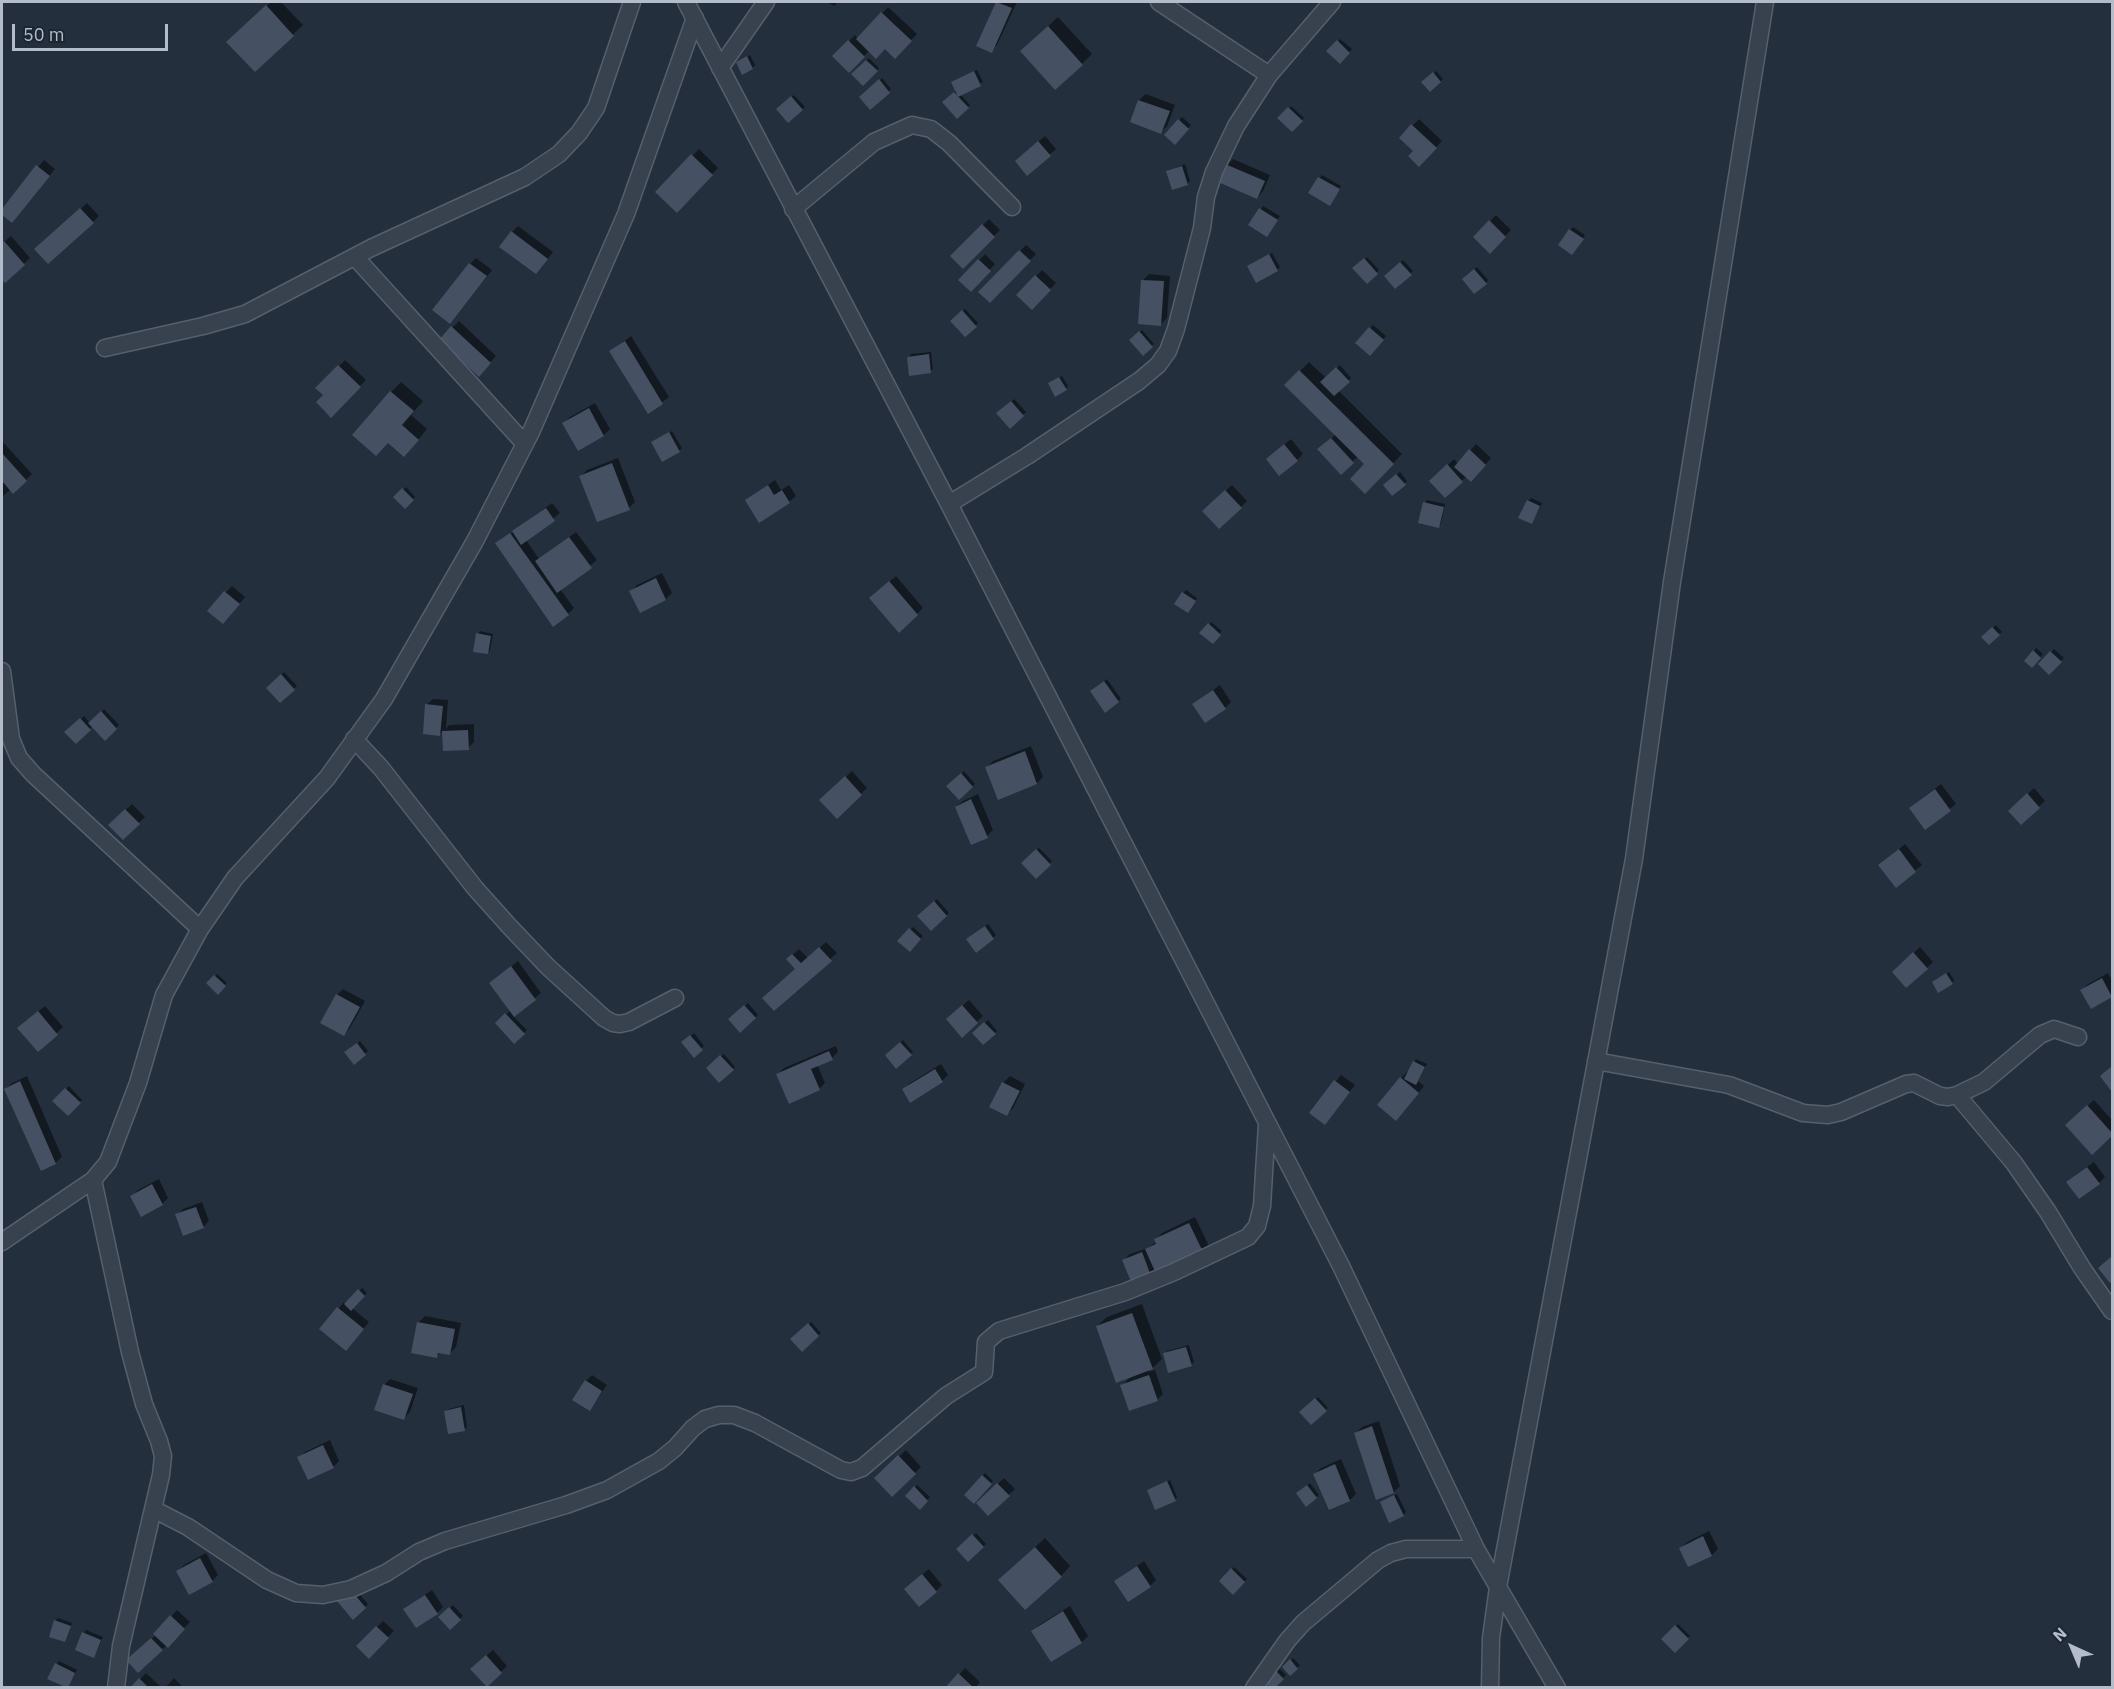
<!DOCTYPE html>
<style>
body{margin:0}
#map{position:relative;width:2114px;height:1689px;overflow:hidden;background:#242f3e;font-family:"IBM Plex Sans",sans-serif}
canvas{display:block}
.frame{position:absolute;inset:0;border:3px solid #b4bcc9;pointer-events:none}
.north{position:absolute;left:2042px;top:1617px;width:60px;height:60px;-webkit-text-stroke:4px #1d2633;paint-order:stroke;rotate:316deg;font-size:16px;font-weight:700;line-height:24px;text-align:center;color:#b4bcc9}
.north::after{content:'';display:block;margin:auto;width:21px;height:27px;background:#b4bcc9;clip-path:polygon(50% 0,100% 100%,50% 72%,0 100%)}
.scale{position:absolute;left:12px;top:24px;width:156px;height:27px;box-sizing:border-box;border:3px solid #b4bcc9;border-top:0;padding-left:8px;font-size:18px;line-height:21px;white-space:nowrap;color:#b4bcc9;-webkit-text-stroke:4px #1d2633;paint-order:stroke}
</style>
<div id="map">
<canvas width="2114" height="1689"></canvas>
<div class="frame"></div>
<div class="north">N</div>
<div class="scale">50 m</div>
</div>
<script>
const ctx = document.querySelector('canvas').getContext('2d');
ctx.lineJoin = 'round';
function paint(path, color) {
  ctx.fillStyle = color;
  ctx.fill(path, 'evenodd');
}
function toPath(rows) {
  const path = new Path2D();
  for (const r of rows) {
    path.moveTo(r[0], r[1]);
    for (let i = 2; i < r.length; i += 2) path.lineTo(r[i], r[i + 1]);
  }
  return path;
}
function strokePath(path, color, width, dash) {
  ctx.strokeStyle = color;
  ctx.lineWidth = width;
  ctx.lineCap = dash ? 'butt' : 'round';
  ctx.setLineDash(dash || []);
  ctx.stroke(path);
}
const shadow = toPath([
 [271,2,281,2,303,25,255,70,238,32],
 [827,2,838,2,834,6],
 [997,2,1017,2,997,45,991,51,978,45],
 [888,7,917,34,895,57,886,48,870,50,849,71,834,56,855,35,858,39],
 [1058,17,1092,54,1082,64,1031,42],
 [1340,39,1352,49,1340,62,1328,51],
 [750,55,755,65,752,68,738,62],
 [869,58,879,68,863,84,853,74],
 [977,70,983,82,960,94,970,105,957,117,944,102,957,90,956,80],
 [1436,71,1443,79,1430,90,1423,82],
 [882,78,891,89,870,108,861,97],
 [1146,94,1175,105,1167,126,1161,132,1131,121,1139,100],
 [794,95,805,107,788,121,778,109],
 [1291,106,1304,118,1292,130,1279,118],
 [1182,117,1191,125,1175,143,1166,135],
 [1419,119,1442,141,1419,165,1415,151,1401,138],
 [1045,136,1056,149,1027,174,1023,155],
 [699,149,718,168,677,211,657,192],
 [1233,159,1270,175,1263,191,1257,198,1227,165],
 [44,160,55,169,12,221,2,211],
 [1185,164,1190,181,1187,184,1168,171],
 [1322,175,1341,186,1332,201,1310,193],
 [87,203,99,216,93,222,43,243],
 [1263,206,1280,216,1269,233,1250,225],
 [1496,215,1511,230,1490,252,1475,237],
 [989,219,1000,230,963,267,952,256],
 [518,226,553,252,542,266,512,232],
 [1573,227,1585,235,1575,251,1570,230],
 [11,236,30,258,5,281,2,277,2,244],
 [1026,245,1036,254,990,301,980,292],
 [1272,253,1280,267,1277,270,1251,264],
 [985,254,995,264,971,290,961,280],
 [1367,257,1379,270,1367,282,1354,268],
 [476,258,492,270,456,316,470,264],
 [1403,260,1413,271,1395,287,1386,276],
 [1477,267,1488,280,1486,283,1464,279],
 [1042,270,1056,283,1032,308,1018,295],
 [1149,274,1170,276,1167,318,1161,324,1142,281],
 [965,309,978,323,965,335,952,321],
 [459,321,496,356,478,375,441,339],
 [1373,325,1386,336,1370,354,1357,343],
 [1142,330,1154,344,1143,354,1131,340],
 [631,336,669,397,648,412,611,351],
 [931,352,933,369,930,371,909,357,911,354],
 [345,360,366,380,331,416,325,395,318,388],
 [1309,362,1326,378,1340,365,1351,378,1338,390,1402,454,1365,492,1366,464,1358,456,1341,473,1320,449,1336,434,1286,385],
 [1062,376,1068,386,1066,389,1052,381],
 [401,382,423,401,411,415,427,429,413,446,388,442,391,392],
 [1014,399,1026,412,1010,427,998,414],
 [595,403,610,429,604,435,578,449,564,423,570,417],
 [672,431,682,448,679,451,653,442],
 [1291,439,1303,454,1297,460,1274,453],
 [2,441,32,474,13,492,11,489,2,497],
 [1476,444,1491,458,1477,474,1467,476,1445,496,1431,481,1454,459,1458,464],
 [618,458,635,502,629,508,581,476,587,470],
 [1400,472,1407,481,1392,494,1385,485],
 [775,480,781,490,789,485,796,496,789,502,747,500],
 [1232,485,1247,501,1241,507,1210,505],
 [406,487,415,497,405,507,396,497],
 [1531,498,1542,503,1534,519,1528,501],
 [1427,500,1445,504,1441,523,1438,526,1425,503],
 [552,503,560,513,526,540,539,559,576,532,597,560,560,589,574,608,568,614,497,544],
 [662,573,672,593,666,599,640,611,631,592,637,585],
 [896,576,923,608,917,614,877,592],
 [232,586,245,597,229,616,226,592],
 [1186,590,1197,598,1190,609,1176,603],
 [1211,622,1222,631,1212,642,1201,633],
 [1996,625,2002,632,1989,643,1983,637],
 [480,631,493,634,490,650,487,653,478,634],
 [2036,648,2043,654,2032,666,2026,661],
 [2054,649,2064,658,2049,673,2040,664],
 [284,672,297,686,280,701,268,688],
 [1107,679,1121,699,1118,701,1094,689],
 [1220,685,1231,702,1225,708,1194,704],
 [433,699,448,700,446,729,449,725,474,724,474,742,468,748,443,731,440,734,426,705],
 [104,709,119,725,105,739,93,726,76,742,67,732,84,716,90,723],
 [1031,746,1043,777,1037,783,987,767,993,761],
 [852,771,867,788,837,817,821,800],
 [964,771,975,784,959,798,948,786],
 [1941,784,1956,804,1926,828,1917,802],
 [2034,788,2045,801,2021,823,2010,811],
 [978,794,993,830,987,836,956,807,963,801],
 [132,804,145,817,123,838,110,825],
 [1905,844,1922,865,1896,886,1880,865],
 [1039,848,1052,861,1036,877,1023,863],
 [937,899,949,913,931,929,919,916],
 [988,924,996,935,993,938,970,937],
 [913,927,923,936,910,950,900,941],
 [826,942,837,953,774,1009,797,969,788,959,799,949,808,958],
 [1920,947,1933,962,1927,968,1894,972],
 [518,961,541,993,513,1016,527,1030,514,1042,497,1023,511,1010,491,983],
 [1949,972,1954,980,1952,983,1936,980],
 [2108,973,2112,981,2111,996,2082,990,2088,984],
 [217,974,227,983,218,992,208,983],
 [343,989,365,1001,350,1028,344,1034,337,995],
 [969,1000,983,1016,962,1035,954,1013],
 [748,1003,758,1015,741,1030,731,1019],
 [45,1006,63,1027,38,1050,25,1022],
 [988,1020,997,1031,983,1043,974,1033],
 [694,1033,704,1046,694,1055,683,1042],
 [903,1040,913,1052,896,1067,887,1055],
 [360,1041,368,1051,354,1062,349,1050],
 [836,1046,838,1052,832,1058,817,1064,825,1083,819,1089,778,1074,784,1068],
 [724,1054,735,1067,719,1081,708,1068],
 [1416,1059,1427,1064,1418,1081,1424,1086,1402,1113,1401,1078,1407,1072,1408,1073],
 [941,1064,948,1075,942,1081,904,1089,910,1083],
 [1341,1075,1355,1085,1330,1117,1311,1112],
 [27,1076,62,1157,55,1163,6,1089,12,1083],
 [1010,1076,1025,1084,1013,1108,1007,1114,991,1106,1004,1082],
 [69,1086,82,1100,68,1114,55,1101],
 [2094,1100,2112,1120,2112,1134,2092,1153,2067,1125],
 [2094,1162,2105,1177,2099,1183,2074,1176],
 [159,1179,168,1198,162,1204,132,1196,138,1190],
 [202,1202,209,1221,203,1227,177,1215,183,1209],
 [1195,1217,1209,1246,1203,1253,1156,1269,1151,1275,1124,1260,1130,1254,1148,1248,1156,1242,1155,1240,1162,1233],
 [362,1288,367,1293,352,1308,369,1322,352,1343,321,1329,344,1302,347,1304],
 [1142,1304,1162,1359,1148,1372,1155,1370,1163,1394,1157,1400,1122,1386,1132,1375,1097,1326,1107,1317],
 [425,1316,461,1323,456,1347,450,1353,441,1352,437,1356,418,1323],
 [811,1322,821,1333,802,1350,792,1339],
 [1189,1345,1194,1362,1191,1365,1165,1354,1167,1351],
 [592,1375,607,1385,590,1409,586,1381],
 [390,1379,418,1388,410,1412,404,1418,384,1385],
 [1318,1397,1328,1408,1312,1423,1301,1412],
 [464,1405,467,1427,465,1429,446,1411,449,1409],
 [1379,1421,1400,1486,1394,1492,1377,1498,1356,1433,1362,1427],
 [330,1440,339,1461,333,1467,299,1458,305,1452],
 [906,1450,921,1467,892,1495,876,1478],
 [1341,1459,1356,1494,1350,1500,1330,1508,1315,1474,1321,1468],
 [985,1473,993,1481,974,1502,966,1495],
 [1004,1478,1015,1489,988,1514,978,1503],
 [1170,1480,1177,1497,1175,1500,1149,1490],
 [1310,1483,1319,1495,1316,1497,1300,1491],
 [917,1485,930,1497,920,1508,907,1496],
 [1397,1494,1406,1512,1403,1515,1381,1503],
 [1709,1531,1718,1549,1712,1555,1681,1548,1687,1542],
 [976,1533,986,1544,968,1560,958,1550],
 [1045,1538,1070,1566,1061,1576,1010,1570],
 [206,1553,218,1575,212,1581,178,1571,184,1565],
 [1144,1561,1156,1580,1150,1586,1116,1581],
 [1234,1567,1247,1579,1233,1592,1221,1581],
 [929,1569,942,1585,936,1591,912,1583],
 [354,1588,368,1604,353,1617],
 [432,1590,443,1607,437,1613,405,1609],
 [453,1605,463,1616,450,1628,440,1617],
 [1070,1606,1088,1636,1082,1642,1051,1660,1033,1631,1039,1625],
 [177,1610,190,1622,168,1645,162,1649,135,1654,156,1635,155,1634],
 [58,1618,72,1623,65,1641,55,1621],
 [383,1621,394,1631,369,1657,358,1646],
 [1678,1624,1690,1636,1675,1651,1663,1639],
 [86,1630,103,1637,94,1656,84,1633],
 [493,1650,507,1666,487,1685,478,1663],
 [1293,1658,1300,1665,1290,1674,1284,1667],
 [59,1661,77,1670,69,1684,49,1678],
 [1277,1666,1286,1675,1273,1688,1262,1688],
 [965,1668,980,1682,975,1688,947,1688],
 [146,1673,160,1686,158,1688,132,1688],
 [174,1678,184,1688,165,1688]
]);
const building = toPath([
 [996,2,1012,8,992,53,976,46],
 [266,5,294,36,255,72,226,42],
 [881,12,912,41,895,59,885,49,876,59,856,39],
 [1048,26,1083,65,1055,90,1020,51],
 [848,40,865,57,849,73,832,56],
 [1337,40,1350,53,1340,64,1326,51],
 [747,56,753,69,742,75,736,62],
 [866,60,878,71,863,86,851,74],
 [974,71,981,86,958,97,951,82],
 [1433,72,1441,82,1430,92,1421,82],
 [879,79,890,93,870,110,859,97],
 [954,92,969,108,957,119,942,102],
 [791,96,803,110,788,123,776,109],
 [1138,100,1170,111,1161,134,1130,122],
 [1288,107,1303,121,1292,132,1277,118],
 [1178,119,1189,129,1175,145,1164,135],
 [1411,124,1437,148,1419,167,1408,156,1413,151,1399,138],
 [1038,141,1051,156,1027,176,1015,161],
 [691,154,713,175,677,213,655,192],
 [1225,164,1265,181,1257,199,1218,182],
 [36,165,50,176,12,223,2,215,2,209],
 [1182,166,1188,185,1172,190,1166,171],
 [1318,177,1340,189,1330,206,1308,193],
 [80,208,94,223,48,264,34,249],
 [1259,208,1278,220,1267,237,1248,225],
 [1489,220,1506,237,1490,254,1473,237],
 [982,224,995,237,963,269,950,256],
 [1569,229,1584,239,1572,255,1558,245],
 [511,231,548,259,536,274,499,247],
 [4,241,25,265,5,283,2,280,2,243],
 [1019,250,1031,261,990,303,978,292],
 [1269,254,1278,271,1256,283,1247,266],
 [1364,258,1378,274,1367,284,1352,268],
 [978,259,991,271,971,292,958,280],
 [1400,262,1412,275,1395,289,1384,276],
 [469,263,487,276,450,324,432,310],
 [1474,269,1487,284,1474,294,1462,279],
 [1035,275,1051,290,1032,310,1016,295],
 [1141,280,1164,281,1161,326,1138,324],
 [962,310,977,327,965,337,950,321],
 [451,326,491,363,479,377,439,340],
 [1369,327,1384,340,1370,356,1355,343],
 [1139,331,1153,347,1143,356,1129,340],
 [625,341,663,404,648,414,609,351],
 [929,354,931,373,909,376,907,357],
 [338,365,361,387,331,418,316,402,323,395,315,388],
 [1336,367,1350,382,1334,396,1320,382],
 [1299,370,1394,464,1365,494,1350,479,1364,464,1284,385],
 [1059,377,1067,390,1055,397,1048,383],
 [390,391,414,411,402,425,419,440,404,457,388,443,376,456,352,435],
 [1011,401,1024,416,1010,429,996,413],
 [589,408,604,436,578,451,562,423],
 [669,432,680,452,662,462,651,442],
 [1331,438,1354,463,1341,475,1317,449],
 [1284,444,1298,461,1279,476,1266,459],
 [1469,449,1486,465,1471,482,1454,467],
 [2,453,27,481,13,494,2,481],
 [612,463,630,510,597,522,579,476],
 [1447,464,1463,482,1445,498,1429,481],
 [1396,474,1406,485,1392,496,1383,485],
 [768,485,774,495,782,490,790,503,759,523,745,500],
 [402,488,414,500,405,509,393,497],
 [1225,490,1242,508,1219,529,1202,511],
 [1527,500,1540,506,1532,524,1518,518],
 [1423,502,1444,507,1439,528,1418,523],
 [546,508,555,521,521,545,512,531],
 [510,533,569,615,553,627,495,543],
 [569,537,592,568,557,593,535,561],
 [656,578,666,600,640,613,629,591],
 [889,581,918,615,899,633,869,598],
 [224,591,240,604,223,624,207,611],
 [1182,592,1196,601,1188,613,1174,604],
 [1208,623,1221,635,1213,644,1199,633],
 [1992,627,2000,635,1989,645,1981,637],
 [476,633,491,636,488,654,473,652],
 [2033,650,2041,658,2032,668,2024,661],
 [2050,651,2062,662,2049,675,2038,664],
 [281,674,295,690,280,703,266,688],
 [1104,681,1119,702,1105,713,1090,691],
 [1213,690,1226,709,1205,723,1192,704],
 [425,704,443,706,440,736,423,734],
 [101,711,117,729,105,741,88,723],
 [80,718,91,730,76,744,64,732],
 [468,730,469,750,443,751,442,731],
 [1025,751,1037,784,998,800,985,767],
 [961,773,973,787,959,800,946,786],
 [845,776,862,795,837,819,819,800],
 [1935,789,1951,811,1925,830,1909,808],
 [2027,793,2040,808,2021,825,2008,811],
 [971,799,988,838,971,845,955,807],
 [125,809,140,824,123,840,108,825],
 [1036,849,1051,865,1036,879,1021,863],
 [1899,849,1916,872,1896,888,1878,865],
 [934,901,947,916,931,931,917,916],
 [985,926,994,939,976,953,966,939],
 [909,928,921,939,910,952,897,941],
 [819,947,832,961,774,1011,762,998,795,969,786,959,792,954,801,963],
 [1913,952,1928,969,1906,988,1892,972],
 [511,966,536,1000,514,1017,489,983],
 [1946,973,1953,984,1938,993,1932,982],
 [214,975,226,986,218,995,206,983],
 [2102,978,2112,997,2091,1009,2080,990],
 [336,994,360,1007,344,1036,320,1023],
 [744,1005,756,1018,740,1033,728,1019],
 [962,1005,978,1023,962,1038,946,1019],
 [38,1011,58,1035,38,1052,17,1028],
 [505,1013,525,1034,514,1044,495,1023],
 [984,1022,996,1034,983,1045,972,1033],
 [690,1035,703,1050,694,1058,681,1042],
 [900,1042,912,1055,896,1069,885,1055],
 [357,1043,366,1055,354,1065,344,1052],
 [829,1051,833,1060,811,1069,820,1090,789,1104,776,1074],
 [720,1055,734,1070,719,1083,706,1068],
 [1413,1061,1425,1067,1416,1085,1404,1079],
 [2112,1066,2112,1092,2100,1076],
 [935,1069,943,1082,910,1103,902,1089],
 [1400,1077,1419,1093,1396,1121,1377,1105],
 [1334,1080,1350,1092,1325,1125,1309,1113],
 [20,1081,56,1164,41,1171,4,1089],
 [1002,1082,1020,1091,1007,1116,989,1107],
 [65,1088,81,1103,68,1116,52,1101],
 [2087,1105,2112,1133,2112,1136,2092,1155,2065,1125],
 [2087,1167,2100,1184,2079,1199,2066,1182],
 [152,1184,163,1205,141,1217,130,1196],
 [196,1207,204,1228,183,1236,175,1214],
 [1189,1223,1204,1254,1157,1276,1145,1249,1156,1244,1154,1239],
 [1142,1252,1151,1276,1132,1284,1122,1260],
 [2112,1256,2112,1281,2110,1283,2098,1268],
 [358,1289,365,1296,351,1311,344,1304],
 [337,1307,364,1329,346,1351,319,1329],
 [1132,1313,1153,1369,1116,1383,1096,1326],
 [417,1322,455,1329,450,1355,438,1353,437,1358,411,1353],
 [808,1323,819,1336,802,1352,790,1339],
 [1186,1347,1192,1366,1168,1373,1163,1353],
 [1149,1375,1158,1401,1129,1411,1120,1385],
 [585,1380,602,1391,590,1411,572,1400],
 [383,1384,413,1394,404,1420,374,1410],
 [1315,1398,1327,1411,1311,1425,1299,1412],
 [461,1407,465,1431,448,1434,444,1411],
 [1372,1426,1394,1493,1376,1500,1354,1433],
 [323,1445,334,1468,308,1480,297,1457],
 [898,1455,916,1474,892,1497,874,1478],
 [1335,1464,1350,1501,1329,1510,1313,1474],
 [982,1475,992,1484,974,1504,964,1495],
 [1167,1481,1176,1501,1155,1510,1147,1490],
 [997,1483,1010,1496,988,1516,976,1503],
 [1307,1485,1317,1498,1306,1507,1296,1493],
 [914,1486,928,1501,920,1510,905,1496],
 [1394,1495,1404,1516,1389,1523,1380,1502],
 [972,1534,984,1547,968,1562,956,1549],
 [1703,1536,1712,1556,1688,1567,1679,1548],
 [1035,1547,1062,1577,1025,1610,998,1580],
 [200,1558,213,1582,189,1595,176,1571],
 [1137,1566,1151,1587,1128,1602,1114,1581],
 [1231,1568,1245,1582,1233,1595,1219,1581],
 [922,1574,937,1592,919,1607,904,1589],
 [351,1590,366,1608,353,1620,337,1601],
 [425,1595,438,1614,416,1628,403,1609],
 [449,1607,461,1620,450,1630,438,1617],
 [1063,1611,1082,1643,1051,1662,1031,1631],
 [170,1615,185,1629,168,1648,153,1634],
 [54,1620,71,1626,65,1642,49,1637],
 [1675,1625,1689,1639,1675,1653,1661,1639],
 [376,1626,389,1638,369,1659,356,1646],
 [82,1632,101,1640,94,1658,75,1650],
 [151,1638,163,1650,138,1673,126,1660],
 [486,1655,502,1673,487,1687,470,1669],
 [1290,1659,1298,1669,1290,1676,1282,1667],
 [55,1663,75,1673,68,1688,47,1679],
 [1273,1668,1284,1679,1275,1688,1270,1688,1262,1678],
 [958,1673,974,1688,945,1688],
 [139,1678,149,1688,130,1688]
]);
const street = toPath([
 [686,2,949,504,1341,1266,1476,1549,1498,1587,1491,1638,1490,1688],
 [1159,2,1269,75],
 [720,68,766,2],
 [793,209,874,142,912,125,931,129,949,143,1012,207],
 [355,257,525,444],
 [105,348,203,326,245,314,371,248,525,177,559,154,579,133,596,108,632,2],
 [949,504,1027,456,1139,381,1158,365,1168,351,1176,329,1202,228,1206,197,1214,172,1236,126,1269,75,1332,2],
 [2,671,11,739,19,758,33,774,200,929],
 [354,739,381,768,475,888,509,926,548,967,604,1018,613,1023,620,1024,629,1022,675,998],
 [1596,1061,1729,1085,1803,1113,1828,1115,1841,1112,1906,1084,1914,1083,1940,1096,1948,1097,1957,1095,1984,1082,2040,1035,2054,1029,2078,1037],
 [1957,1095,2014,1163,2048,1212,2082,1268,2112,1311],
 [93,1180,130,1352,144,1404,159,1441,163,1456,161,1475,121,1646,116,1688],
 [2,1242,93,1180,108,1162,138,1083,164,995,200,929,235,878,327,778,384,699,475,541,531,432,626,214,695,18],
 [153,1509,188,1527,267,1580,296,1593,323,1595,351,1589,386,1573,419,1552,445,1541,566,1505,607,1490,659,1461,675,1448,693,1428,705,1419,719,1415,734,1415,755,1423,841,1470,851,1472,862,1468,946,1396,984,1372,986,1342,999,1331,1125,1292,1174,1272,1248,1237,1257,1226,1262,1206,1267,1124],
 [1254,1688,1287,1641,1303,1623,1378,1560,1391,1553,1406,1549,1476,1549],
 [1557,1688,1498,1587,1634,859,1672,582,1765,2]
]);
paint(shadow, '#0007');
paint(building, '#455162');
strokePath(street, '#565f6c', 19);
strokePath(street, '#38414e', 16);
</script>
